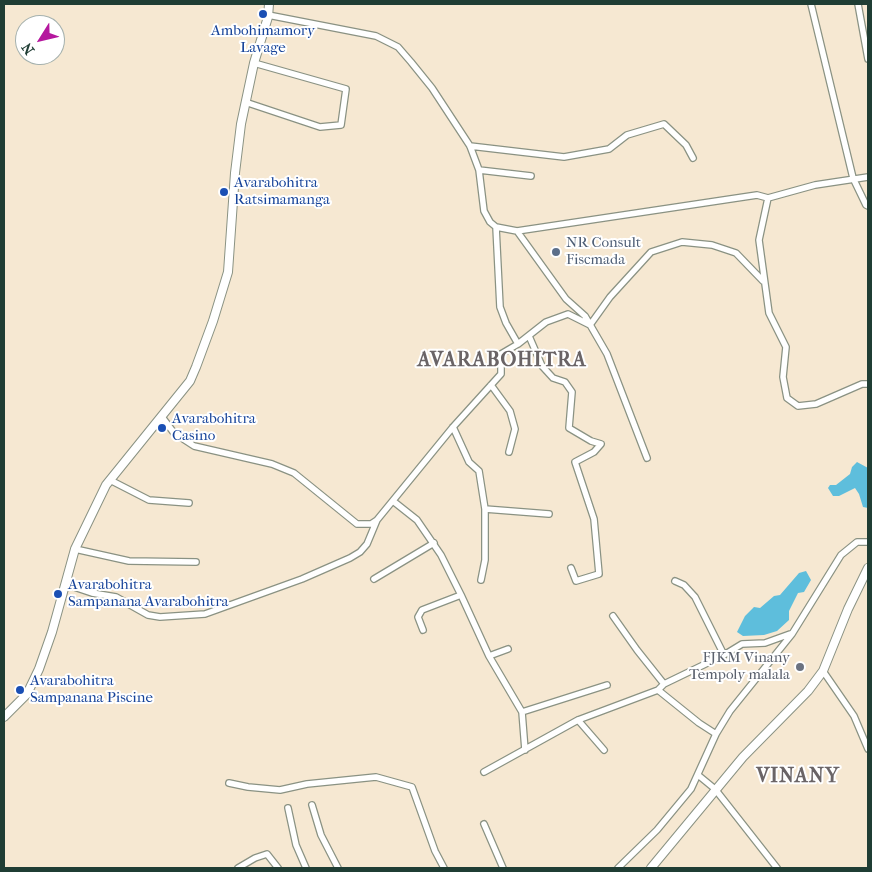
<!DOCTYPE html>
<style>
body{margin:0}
#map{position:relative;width:872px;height:872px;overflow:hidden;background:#f6e8d2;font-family:"IM FELL French Canon",serif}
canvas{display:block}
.frame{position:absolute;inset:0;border:5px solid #1f3d34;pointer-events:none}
.north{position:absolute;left:15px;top:15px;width:50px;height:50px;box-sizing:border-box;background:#fff;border:1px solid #a5b1ae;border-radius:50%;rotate:234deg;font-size:14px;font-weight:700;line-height:20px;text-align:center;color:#1f3d34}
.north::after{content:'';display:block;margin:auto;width:18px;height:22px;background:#b5179e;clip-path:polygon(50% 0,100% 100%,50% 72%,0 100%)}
</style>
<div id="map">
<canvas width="872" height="872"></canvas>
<div class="frame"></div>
<div class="north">N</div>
</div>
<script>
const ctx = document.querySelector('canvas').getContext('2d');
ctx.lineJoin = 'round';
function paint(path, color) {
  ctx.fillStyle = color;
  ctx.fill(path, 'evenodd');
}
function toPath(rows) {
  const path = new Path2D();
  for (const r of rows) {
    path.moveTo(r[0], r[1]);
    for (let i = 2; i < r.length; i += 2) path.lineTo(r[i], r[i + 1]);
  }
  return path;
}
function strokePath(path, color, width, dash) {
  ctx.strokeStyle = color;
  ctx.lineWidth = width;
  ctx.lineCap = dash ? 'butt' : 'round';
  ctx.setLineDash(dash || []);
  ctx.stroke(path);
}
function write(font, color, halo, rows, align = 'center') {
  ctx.font = font + ' "IM FELL French Canon",serif';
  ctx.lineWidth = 4;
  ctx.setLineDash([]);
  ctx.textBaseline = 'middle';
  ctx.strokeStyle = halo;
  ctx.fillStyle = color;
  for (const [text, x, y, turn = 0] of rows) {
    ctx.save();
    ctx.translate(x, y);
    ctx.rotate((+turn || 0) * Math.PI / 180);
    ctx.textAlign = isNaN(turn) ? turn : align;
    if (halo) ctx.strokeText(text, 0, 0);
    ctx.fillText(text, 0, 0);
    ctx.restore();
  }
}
const water = toPath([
 [857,462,868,468,868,508,863,507,859,494,855,488,839,496,833,496,828,488,830,485,836,485,850,474,852,467],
 [806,571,811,580,804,592,798,593,789,611,789,620,777,631,764,635,743,636,737,632,745,616,754,607,760,608,774,596,780,595,799,573]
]);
const street = toPath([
 [811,4,853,178,866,205,868,206],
 [858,4,868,59],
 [268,15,376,36,398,47,411,62,432,88,470,146,479,170,484,211,490,222,496,227,517,231,566,299,585,316,607,354,647,458],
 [245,102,320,127,341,125,346,89,254,63],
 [470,146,564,157,609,149,627,135,664,124,686,145,693,158],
 [479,170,531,176],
 [768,198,815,185,868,177],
 [517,231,757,195,768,198,759,240,769,313,786,347,783,377,787,398,798,406,816,404,862,384,868,384],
 [529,336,542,366,553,378,565,382,572,392,569,428,591,441,601,444,594,452,575,462,594,519,599,574,576,581,571,568],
 [518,344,546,322,568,314,590,325,610,297,651,252,682,242,712,245,736,253,763,281],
 [491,385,510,411,515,429,509,452],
 [162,417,174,433,194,446,272,464,294,473,357,524,371,524,377,520,453,427,501,374,501,354,518,344,506,323,500,307,496,227],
 [453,427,469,462,479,471,485,509,485,560,481,580],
 [110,480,149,500,189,503],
 [393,501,417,520,441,555,461,595,422,610,418,617,423,630],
 [485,509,549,514],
 [75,549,129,561,196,562],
 [374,579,434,543],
 [675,581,684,585,695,597,724,655],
 [65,584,92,593,116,597,148,615,160,617,205,614,302,579,350,558,360,552,367,544,377,520],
 [461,595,489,656,508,649],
 [489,656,522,712,607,685],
 [823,671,854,716,868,749],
 [664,684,724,655,742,644,765,643,790,634],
 [658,690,699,723,716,734],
 [522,712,525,750],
 [578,720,604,750],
 [484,772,578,720,658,690,664,684,637,650,613,616],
 [698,775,715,789,777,868],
 [229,783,248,787,280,790,307,784,376,777,412,787,435,851,444,868],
 [312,805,321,835,338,868],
 [288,808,296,845,306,868],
 [484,824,503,868],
 [238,868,255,858,267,854,278,868],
 [618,868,657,830,691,789,716,734,730,711,792,634,841,555,857,542,868,542]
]);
const secondary = toPath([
 [4,717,27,694,39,669,52,632,75,549,106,485,190,381,196,367,213,321,228,272,235,173,241,124,254,63,268,17,269,4],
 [651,868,743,757,808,691,823,671,848,609,868,568]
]);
const markers = [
 [263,14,5,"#1a4fb4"],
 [224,192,5,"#1a4fb4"],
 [556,252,5,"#5c6f8a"],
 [162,428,5,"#1a4fb4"],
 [58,594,5,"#1a4fb4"],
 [800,667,5,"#6b7280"],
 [20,690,5,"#1a4fb4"]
];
const transitNames = [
 ["Ambohimamory",263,31,"center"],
 ["Lavage",263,48,"center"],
 ["Avarabohitra",234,183],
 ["Ratsimamanga",234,200],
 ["Avarabohitra",172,419],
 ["Casino",172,436],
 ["Avarabohitra",68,585],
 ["Sampanana Avarabohitra",68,602],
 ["Avarabohitra",30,681],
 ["Sampanana Piscine",30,698]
];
const serviceNames = [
 ["NR Consult",566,243],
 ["Fiscmada",566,260]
];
const worshipNames = [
 ["FJKM Vinany",790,658],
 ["Tempoly malala",790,675]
];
const districtNames = [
 ["AVARABOHITRA",502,361],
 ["VINANY",798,777]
];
paint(water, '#5ebedc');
strokePath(street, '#8a9283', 8);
strokePath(secondary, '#8a9283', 10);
strokePath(street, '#fff', 5.5);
strokePath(secondary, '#fff', 8);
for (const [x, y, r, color] of markers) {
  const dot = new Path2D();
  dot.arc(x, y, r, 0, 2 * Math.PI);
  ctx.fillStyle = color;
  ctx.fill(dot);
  strokePath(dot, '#fff', 2);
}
write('15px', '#164399', '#fff', transitNames, 'left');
write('15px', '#4e5e75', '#fff', serviceNames, 'left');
write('15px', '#5b616d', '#fff', worshipNames, 'right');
ctx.letterSpacing = '1px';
write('bold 20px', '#6a6466', '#fff', districtNames);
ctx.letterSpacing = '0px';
</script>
